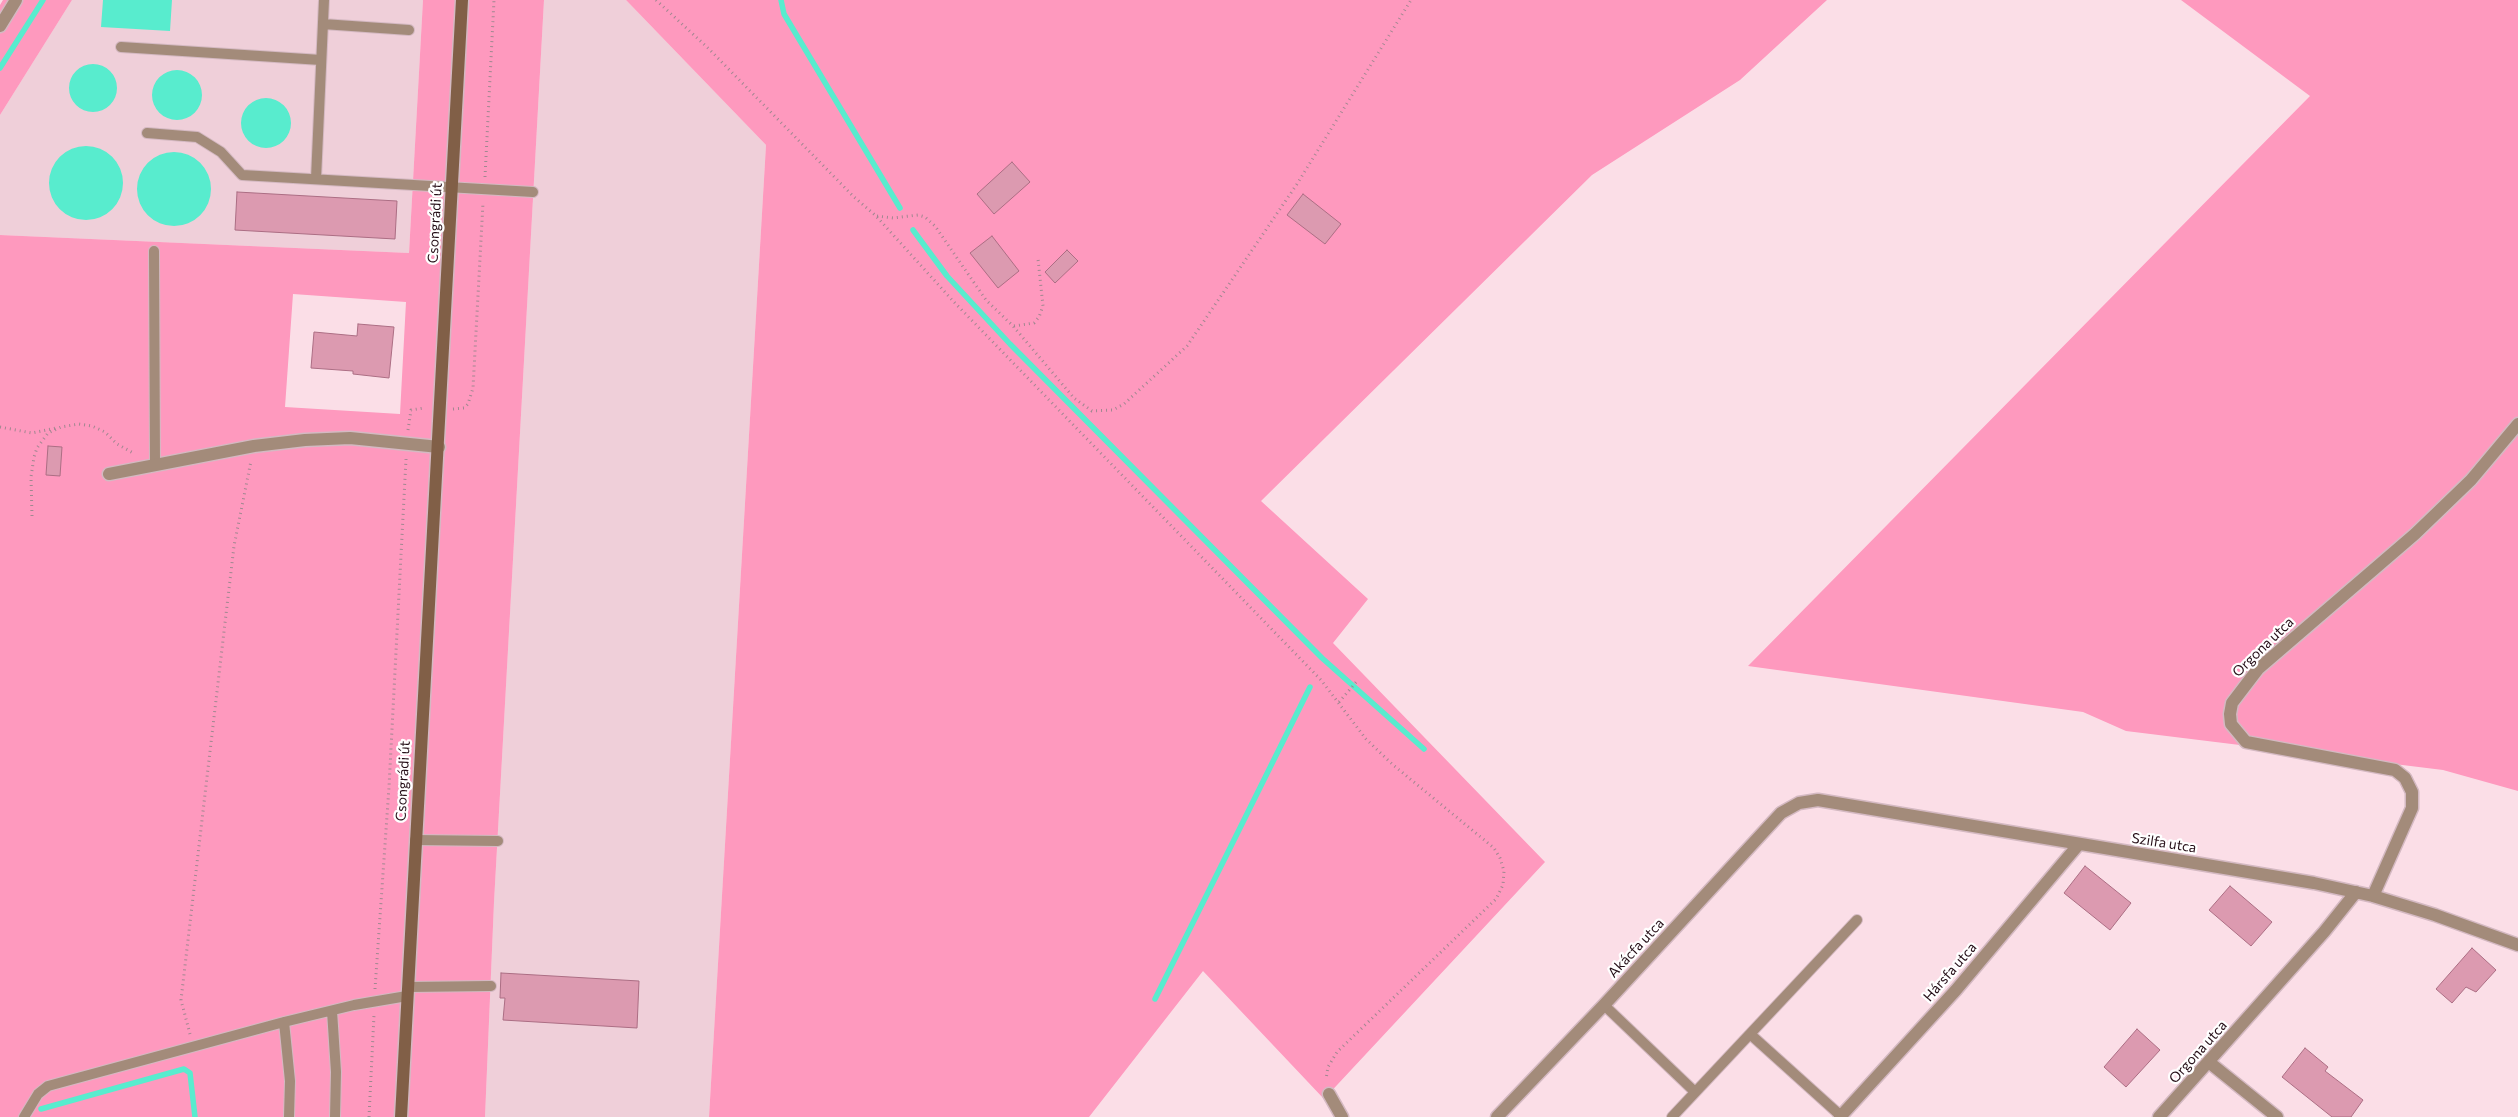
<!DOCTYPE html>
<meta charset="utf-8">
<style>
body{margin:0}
canvas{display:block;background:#fbdee7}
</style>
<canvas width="2518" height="1117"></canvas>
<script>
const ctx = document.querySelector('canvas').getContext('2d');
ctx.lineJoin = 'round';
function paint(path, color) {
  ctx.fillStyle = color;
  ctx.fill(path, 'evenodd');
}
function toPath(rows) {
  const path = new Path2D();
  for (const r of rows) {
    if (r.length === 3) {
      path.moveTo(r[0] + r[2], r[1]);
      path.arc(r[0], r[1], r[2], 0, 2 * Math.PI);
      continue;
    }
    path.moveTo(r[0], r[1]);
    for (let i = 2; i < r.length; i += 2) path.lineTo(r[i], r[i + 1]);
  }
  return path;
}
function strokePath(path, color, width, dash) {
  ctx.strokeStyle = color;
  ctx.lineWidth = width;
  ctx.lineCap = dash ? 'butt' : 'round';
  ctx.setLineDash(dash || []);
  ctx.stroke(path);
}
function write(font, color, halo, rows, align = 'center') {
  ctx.font = font + ' Commissioner,sans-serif';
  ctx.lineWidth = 4.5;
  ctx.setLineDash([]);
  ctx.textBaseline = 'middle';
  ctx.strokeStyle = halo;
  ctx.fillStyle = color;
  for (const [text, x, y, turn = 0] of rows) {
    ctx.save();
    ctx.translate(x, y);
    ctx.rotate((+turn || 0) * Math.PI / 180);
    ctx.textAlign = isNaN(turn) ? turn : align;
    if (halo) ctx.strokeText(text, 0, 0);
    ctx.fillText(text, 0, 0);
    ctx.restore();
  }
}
const built = toPath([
 [72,0,423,0,409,253,0,235,0,115],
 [544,0,626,0,766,145,709,1117,485,1117,494,902]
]);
const green = toPath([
 [3,0,72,0,0,115,0,5],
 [423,0,544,0,494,902,485,1117,0,1117,0,235,409,253],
 [293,294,406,302,400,414,285,407],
 [626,0,1827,0,1740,80,1592,175,1261,501,1368,599,1333,643,1545,862,1324,1099,1203,971,1089,1117,709,1117,766,145],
 [2181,0,2518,0,2518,791,2443,770,2126,731,2083,712,1748,666,2310,96]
]);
const water = toPath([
 [103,0,172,0,170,31,101,27],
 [93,88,24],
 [177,95,25],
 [266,123,25],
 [86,183,37],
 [174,189,37]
]);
const stream = toPath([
 [781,0,784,14,900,208],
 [0,68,43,0],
 [913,230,947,276,1010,344,1322,658,1424,749],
 [1155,999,1310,687],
 [41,1109,184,1069,190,1073,195,1117]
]);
const building = toPath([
 [1012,162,1030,182,994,214,977,194,1012,162],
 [237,192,397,201,395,239,235,230,237,192],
 [1303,194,1341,224,1325,244,1287,215,1303,194],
 [992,236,1019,271,998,288,970,253,992,236],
 [1067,250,1078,261,1055,283,1045,272,1067,250],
 [358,324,394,327,389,378,353,374,353,371,311,368,314,332,357,336,358,324],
 [48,446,62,447,60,476,46,475,48,446],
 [2085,866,2131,903,2110,930,2064,893,2085,866],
 [2230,886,2272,922,2251,946,2209,910,2230,886],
 [2472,948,2496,970,2476,992,2466,987,2452,1003,2436,989,2472,948],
 [501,973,639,981,637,1028,503,1020,505,998,500,998,501,973],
 [2137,1029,2160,1050,2126,1087,2104,1067,2137,1029],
 [2305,1048,2328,1067,2325,1071,2363,1100,2351,1117,2332,1117,2282,1077,2305,1048]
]);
const path = toPath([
 [656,0,708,48,853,196,876,216,954,302,1321,680,1366,739,1392,764,1494,848,1500,858,1504,871,1503,885,1496,899,1337,1052,1328,1067,1326,1079],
 [485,177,494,0],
 [877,216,893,218,918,215,925,217,935,226,986,300,1013,326,1074,398,1092,411,1113,410,1124,404,1187,346,1297,184,1411,0],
 [1014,326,1034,323,1039,317,1043,306,1038,259],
 [453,409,464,408,468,404,473,388,483,203],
 [0,427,32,433,56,428],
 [408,430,411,410,424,408],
 [32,516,31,477,34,457,37,448,48,433,61,427,79,424,92,426,105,432,117,444,135,454],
 [1339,702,1358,680],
 [375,989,389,787,406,459],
 [190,1034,181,1000,234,546,251,461],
 [369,1117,374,1015]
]);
const lane = toPath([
 [323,24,409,30],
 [121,47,321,60],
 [147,133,197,137,221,152,242,175,533,192],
 [316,179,324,0],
 [154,251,155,464],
 [415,840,498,841],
 [408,987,491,986],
 [1604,1005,1695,1092],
 [332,1011,336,1072,335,1117],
 [284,1022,290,1081,289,1117],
 [1750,1034,1841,1116],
 [24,1117,38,1094,48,1086,284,1022,354,1005,407,996],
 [1672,1117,1857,920]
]);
const street = toPath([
 [0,26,16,0],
 [109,474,254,446,305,440,350,438,439,447],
 [2373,896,2412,808,2412,792,2405,778,2395,770,2246,742,2231,724,2230,714,2232,703,2258,669,2415,534,2471,480,2518,424],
 [2210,1063,2277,1117],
 [1329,1094,1342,1117],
 [1497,1117,1604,1005,1781,813,1799,803,1818,800,2314,883,2373,896,2435,915,2518,945],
 [1840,1117,1956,990,2079,844],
 [2159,1117,2324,932,2356,892]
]);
const secondary = toPath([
 [401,1117,462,0]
]);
const streetNames = [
 ["Csongrádi út",435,223,-87],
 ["Orgona utca",2263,647,-44],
 ["Csongrádi út",403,781,-87],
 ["Szilfa utca",2164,843,9],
 ["Akácfa utca",1636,948,-47],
 ["Hársfa utca",1950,972,-49],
 ["Orgona utca",2198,1052,-48]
];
paint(built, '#efcfd9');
paint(green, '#fe99be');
paint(water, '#58ecce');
strokePath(stream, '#58ecce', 5.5);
paint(building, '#dc9ab0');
strokePath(building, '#ac6e84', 1);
strokePath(lane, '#d4b9c2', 12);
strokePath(street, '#d4b9c2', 15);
strokePath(secondary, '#d4b9c2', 15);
strokePath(path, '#a18790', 3, [1, 4]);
strokePath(lane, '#a38b7a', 10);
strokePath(street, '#a38b7a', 12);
strokePath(secondary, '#815f47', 12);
write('14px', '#250e17', '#fff', streetNames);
</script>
